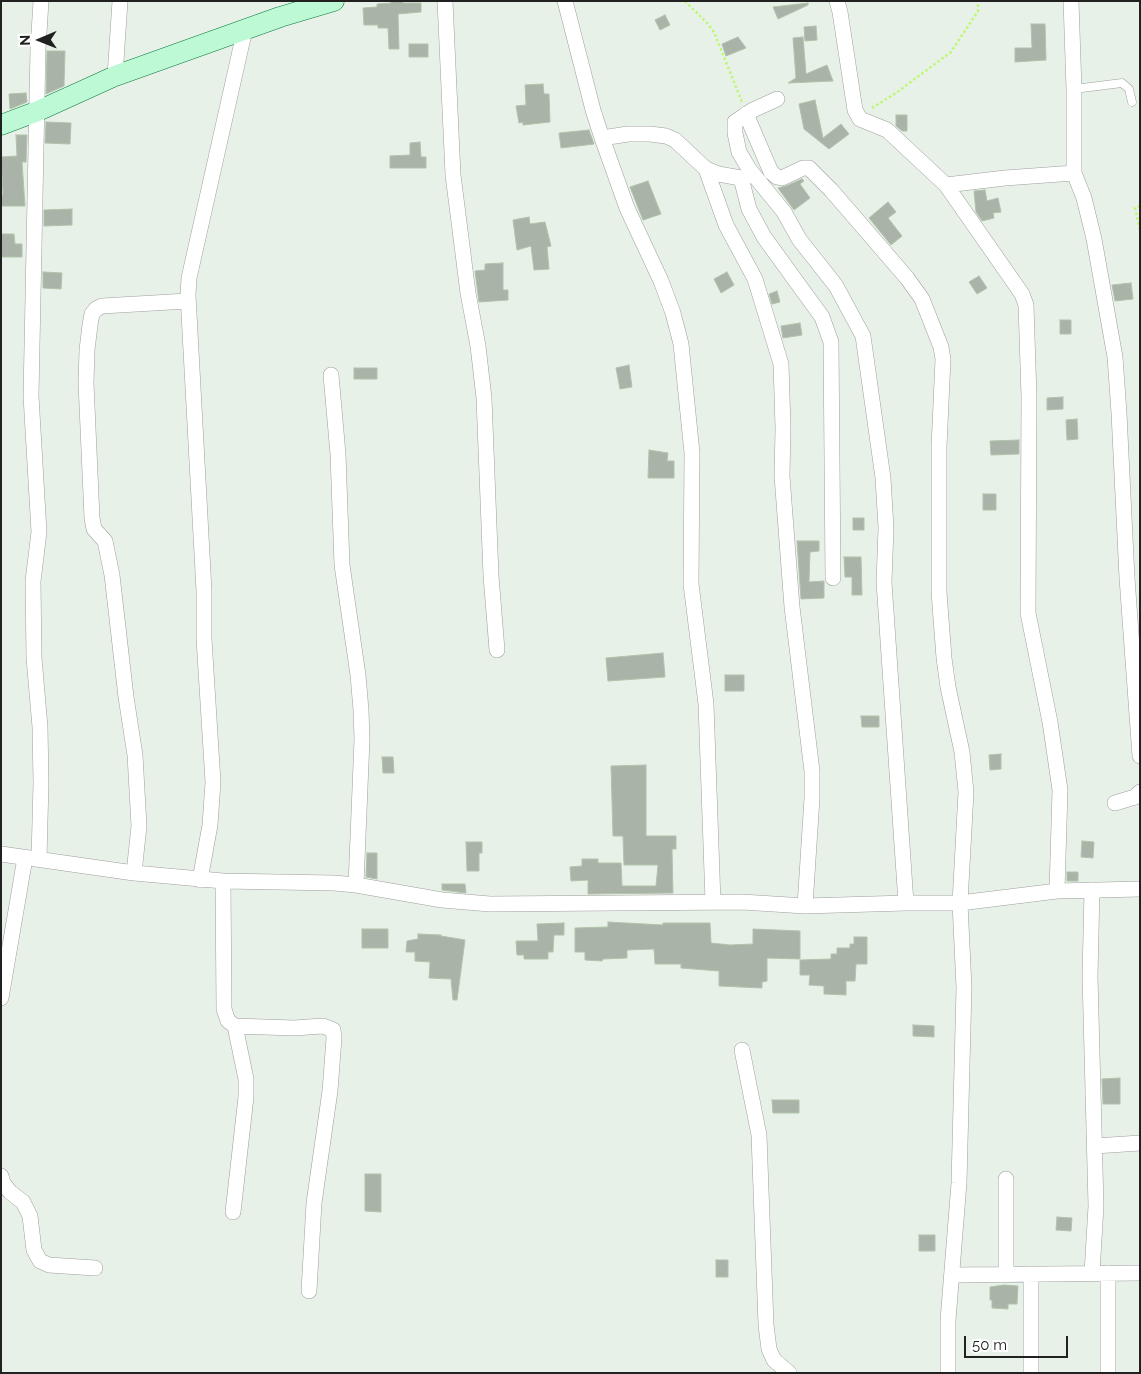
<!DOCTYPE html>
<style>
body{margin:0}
#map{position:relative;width:1141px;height:1374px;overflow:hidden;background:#e8f1e8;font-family:Raleway,sans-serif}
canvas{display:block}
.frame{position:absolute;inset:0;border:2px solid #212121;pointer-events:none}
.north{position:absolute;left:15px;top:15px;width:50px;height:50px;-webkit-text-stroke:4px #fff;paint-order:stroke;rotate:269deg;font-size:14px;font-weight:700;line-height:20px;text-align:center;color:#212121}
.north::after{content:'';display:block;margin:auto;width:18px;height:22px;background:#212121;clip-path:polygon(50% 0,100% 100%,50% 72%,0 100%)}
.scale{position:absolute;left:964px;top:1336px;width:104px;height:22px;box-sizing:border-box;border:2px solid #212121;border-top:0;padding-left:6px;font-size:15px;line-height:18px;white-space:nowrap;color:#212121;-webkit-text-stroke:4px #fff;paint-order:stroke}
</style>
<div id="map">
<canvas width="1141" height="1374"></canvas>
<div class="frame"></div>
<div class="north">N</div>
<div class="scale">50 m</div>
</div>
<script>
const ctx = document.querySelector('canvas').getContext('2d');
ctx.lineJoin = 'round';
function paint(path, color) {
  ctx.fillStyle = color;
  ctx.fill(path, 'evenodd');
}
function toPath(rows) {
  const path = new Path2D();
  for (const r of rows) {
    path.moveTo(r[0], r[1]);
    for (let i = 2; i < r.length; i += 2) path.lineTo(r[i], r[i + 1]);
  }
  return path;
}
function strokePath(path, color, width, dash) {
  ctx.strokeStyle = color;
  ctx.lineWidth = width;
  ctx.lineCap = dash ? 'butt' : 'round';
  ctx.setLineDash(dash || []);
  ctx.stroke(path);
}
const building = toPath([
 [391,1,403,1,403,3,421,3,421,12,398,14,399,49,389,49,388,28,378,28,378,25,364,25,363,8,377,7,377,4,391,3,391,1],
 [808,3,808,5,778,19,773,7,808,3],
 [665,15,670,25,660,30,655,20,665,15],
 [1031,24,1045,24,1046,60,1015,62,1015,48,1032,48,1031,24],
 [816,26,817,40,805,41,804,27,816,26],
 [738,37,746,48,726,56,722,44,738,37],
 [803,37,806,74,827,65,833,81,788,83,796,78,793,38,803,37],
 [409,44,428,44,428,57,409,57,409,44],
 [47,51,65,51,64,86,46,94,47,51],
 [543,84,544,94,549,94,550,122,523,125,523,122,519,123,516,106,526,105,525,85,543,84],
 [26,93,27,102,10,109,9,94,26,93],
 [815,100,823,138,841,124,849,134,829,149,804,129,799,104,815,100],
 [896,115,907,115,907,131,902,131,896,126,896,115],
 [46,122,71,123,70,144,45,143,46,122],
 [589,130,594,144,561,148,559,133,589,130],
 [16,135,27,135,26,162,22,162,25,206,1,206,1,195,3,195,1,157,17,156,16,135],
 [420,142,421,157,426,157,426,168,390,168,390,156,410,155,410,143,420,142],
 [802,179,804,181,800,184,810,198,794,210,778,188,786,186,802,179],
 [648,181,661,214,643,220,630,187,648,181],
 [985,190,987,201,998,198,1001,212,993,213,994,218,982,221,976,212,974,191,985,190],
 [888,202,896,212,888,218,902,236,891,245,869,218,888,202],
 [72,209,72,225,44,226,44,210,72,209],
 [529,217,530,224,545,222,551,246,547,247,549,269,534,270,531,246,517,250,513,220,529,217],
 [1,234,14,234,15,244,22,244,22,257,1,257,1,234],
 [503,263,503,290,508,290,508,300,479,302,475,271,485,270,485,264,503,263],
 [43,272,62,273,61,289,43,288,43,272],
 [727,272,734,285,721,293,714,279,727,272],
 [979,276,987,288,977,294,969,282,979,276],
 [1131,283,1133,299,1115,301,1112,285,1131,283],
 [777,291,780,302,772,304,769,294,777,291],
 [1060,320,1071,320,1071,334,1060,334,1060,320],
 [800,323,802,335,783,338,781,326,800,323],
 [629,365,632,387,620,389,616,368,629,365],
 [354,368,377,368,377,379,354,379,354,368],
 [1063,397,1063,409,1047,410,1047,398,1063,397],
 [1077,419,1078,439,1067,440,1066,420,1077,419],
 [1019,440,1019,454,991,455,990,441,1019,440],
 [649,450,668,453,667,461,674,461,674,478,648,478,649,450],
 [983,494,996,494,996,510,983,510,983,494],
 [853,518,864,518,864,530,853,530,853,518],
 [797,541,819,541,819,551,810,552,809,582,824,581,824,598,801,599,797,541],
 [844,557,861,557,862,595,852,595,852,577,845,577,844,557],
 [663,653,665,677,608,681,606,658,663,653],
 [725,675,744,675,744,691,725,691,725,675],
 [861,716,879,716,879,727,862,727,861,716],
 [1001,754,1001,769,990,770,989,755,1001,754],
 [382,757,393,757,394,773,383,773,382,757],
 [646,765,646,836,676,836,676,849,672,849,673,893,588,894,588,880,571,881,570,867,582,866,582,859,598,859,598,863,621,863,622,886,656,886,658,865,624,865,623,836,613,836,611,766,646,765],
 [1082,841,1094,842,1093,858,1081,857,1082,841],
 [466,842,482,842,482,853,479,853,479,871,467,871,466,842],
 [367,853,377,853,377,879,366,877,367,853],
 [1067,872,1078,872,1078,881,1067,881,1067,872],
 [442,884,465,884,466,893,442,890,442,884],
 [608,922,663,925,663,923,710,923,711,943,730,945,753,944,753,929,800,931,800,959,767,958,767,981,762,982,762,988,719,986,719,971,681,968,681,964,655,964,654,949,627,950,627,958,603,959,602,961,585,960,585,952,575,952,575,928,608,927,608,922],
 [564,923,564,935,554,935,553,952,548,952,548,959,524,959,524,955,517,955,516,941,538,941,537,924,564,923],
 [362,929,388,929,388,948,362,948,362,929],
 [418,934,441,935,441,936,465,940,457,1000,453,1000,451,979,429,978,430,962,415,961,415,952,406,952,407,941,418,939,418,934],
 [854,937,867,937,867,964,856,964,855,981,846,981,846,995,824,994,824,986,809,985,810,975,800,975,800,960,831,959,831,954,837,954,837,948,850,948,850,944,854,944,854,937],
 [913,1025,934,1026,934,1037,913,1036,913,1025],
 [1120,1078,1120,1104,1103,1104,1102,1079,1120,1078],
 [772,1100,799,1100,799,1113,773,1113,772,1100],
 [365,1174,381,1174,381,1212,365,1211,365,1174],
 [1057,1217,1072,1218,1071,1231,1056,1230,1057,1217],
 [919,1235,935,1235,935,1251,919,1251,919,1235],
 [716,1260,728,1260,728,1277,716,1277,716,1260],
 [1004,1285,1018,1286,1017,1304,1008,1304,1008,1309,992,1308,992,1300,990,1300,990,1287,1004,1285]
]);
const path = toPath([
 [685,1,708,24,714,32,742,102],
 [872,108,896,93,951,52,978,11,978,1],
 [1140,206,1135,208,1140,230]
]);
const lane = toPath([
 [1074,89,1122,83,1129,89,1132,102]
]);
const street = toPath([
 [445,1,453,175,468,293,478,346,484,398,491,576,497,650],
 [565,1,593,110,602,138,627,208,661,281,673,313,681,344,692,453,691,584,706,704,713,902],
 [837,1,840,12,855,110,860,119,887,130,946,185,1005,178,1074,173,1074,89,1071,1],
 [115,76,120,1],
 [777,99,753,110,735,122,735,133,739,152,749,169,784,212,799,239,836,286,863,336,883,478,886,528,884,582,906,903],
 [746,114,771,172,777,177,782,178,803,168,809,168,831,190,907,278,922,299,941,347,943,359,939,447,939,592,944,658,948,687,962,752,966,792,960,903,964,988,959,1183,948,1320,948,1373],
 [602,138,628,134,650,134,666,136,675,140,706,169,718,174,741,178,749,176],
 [706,169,726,225,755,279,781,364,783,428,782,476,792,607,812,771,812,798,805,906],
 [1074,173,1084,198,1094,239,1115,357,1119,413,1127,578,1140,756],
 [741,178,749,209,764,237,822,317,831,342,833,578],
 [946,185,1022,294,1026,305,1029,397,1028,613,1050,722,1060,790,1057,891],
 [331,375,338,454,342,565,358,675,361,710,362,739,356,885],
 [1115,803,1135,797,1140,792],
 [1,854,134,873,223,881,334,883,356,885,442,900,490,904,742,902,805,906,906,903,960,903,1057,891,1140,889],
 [39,859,41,783,40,727,34,658,33,581,39,532,31,396,38,49,41,1],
 [134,873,139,826,135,755,126,697,112,575,105,541,94,529,92,518,86,383,87,350,90,325,92,314,96,309,102,306,188,301],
 [200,880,210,825,213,782,204,639,204,591,188,295,189,278,245,29],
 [223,881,224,1009,228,1021,235,1026,294,1028,323,1026,333,1030,334,1038,330,1091,314,1203,309,1291],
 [1,998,25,858],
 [742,1050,759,1135,766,1325,769,1349,774,1360,789,1373],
 [1095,1146,1140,1143],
 [1,1176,3,1183,10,1192,23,1202,30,1216,34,1250,40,1261,49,1265,95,1268],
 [233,1212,246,1097,246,1079,235,1026],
 [1092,1273,1096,1206,1090,976,1092,890],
 [1006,1274,1006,1179],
 [953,1275,1140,1273],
 [1031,1373,1031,1274],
 [1108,1373,1108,1273]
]);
const secondary = toPath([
 [1,125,38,111,115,76,280,17,334,1]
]);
paint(building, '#aab3a7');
strokePath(building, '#b0c3aa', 1);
strokePath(lane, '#9e9e9e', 9);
strokePath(street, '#9e9e9e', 16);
strokePath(secondary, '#077939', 21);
strokePath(path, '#bdf872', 2.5, [2.5, 2.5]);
strokePath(lane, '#fff', 8);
strokePath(street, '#fff', 15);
strokePath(secondary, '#bef9d5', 20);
</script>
